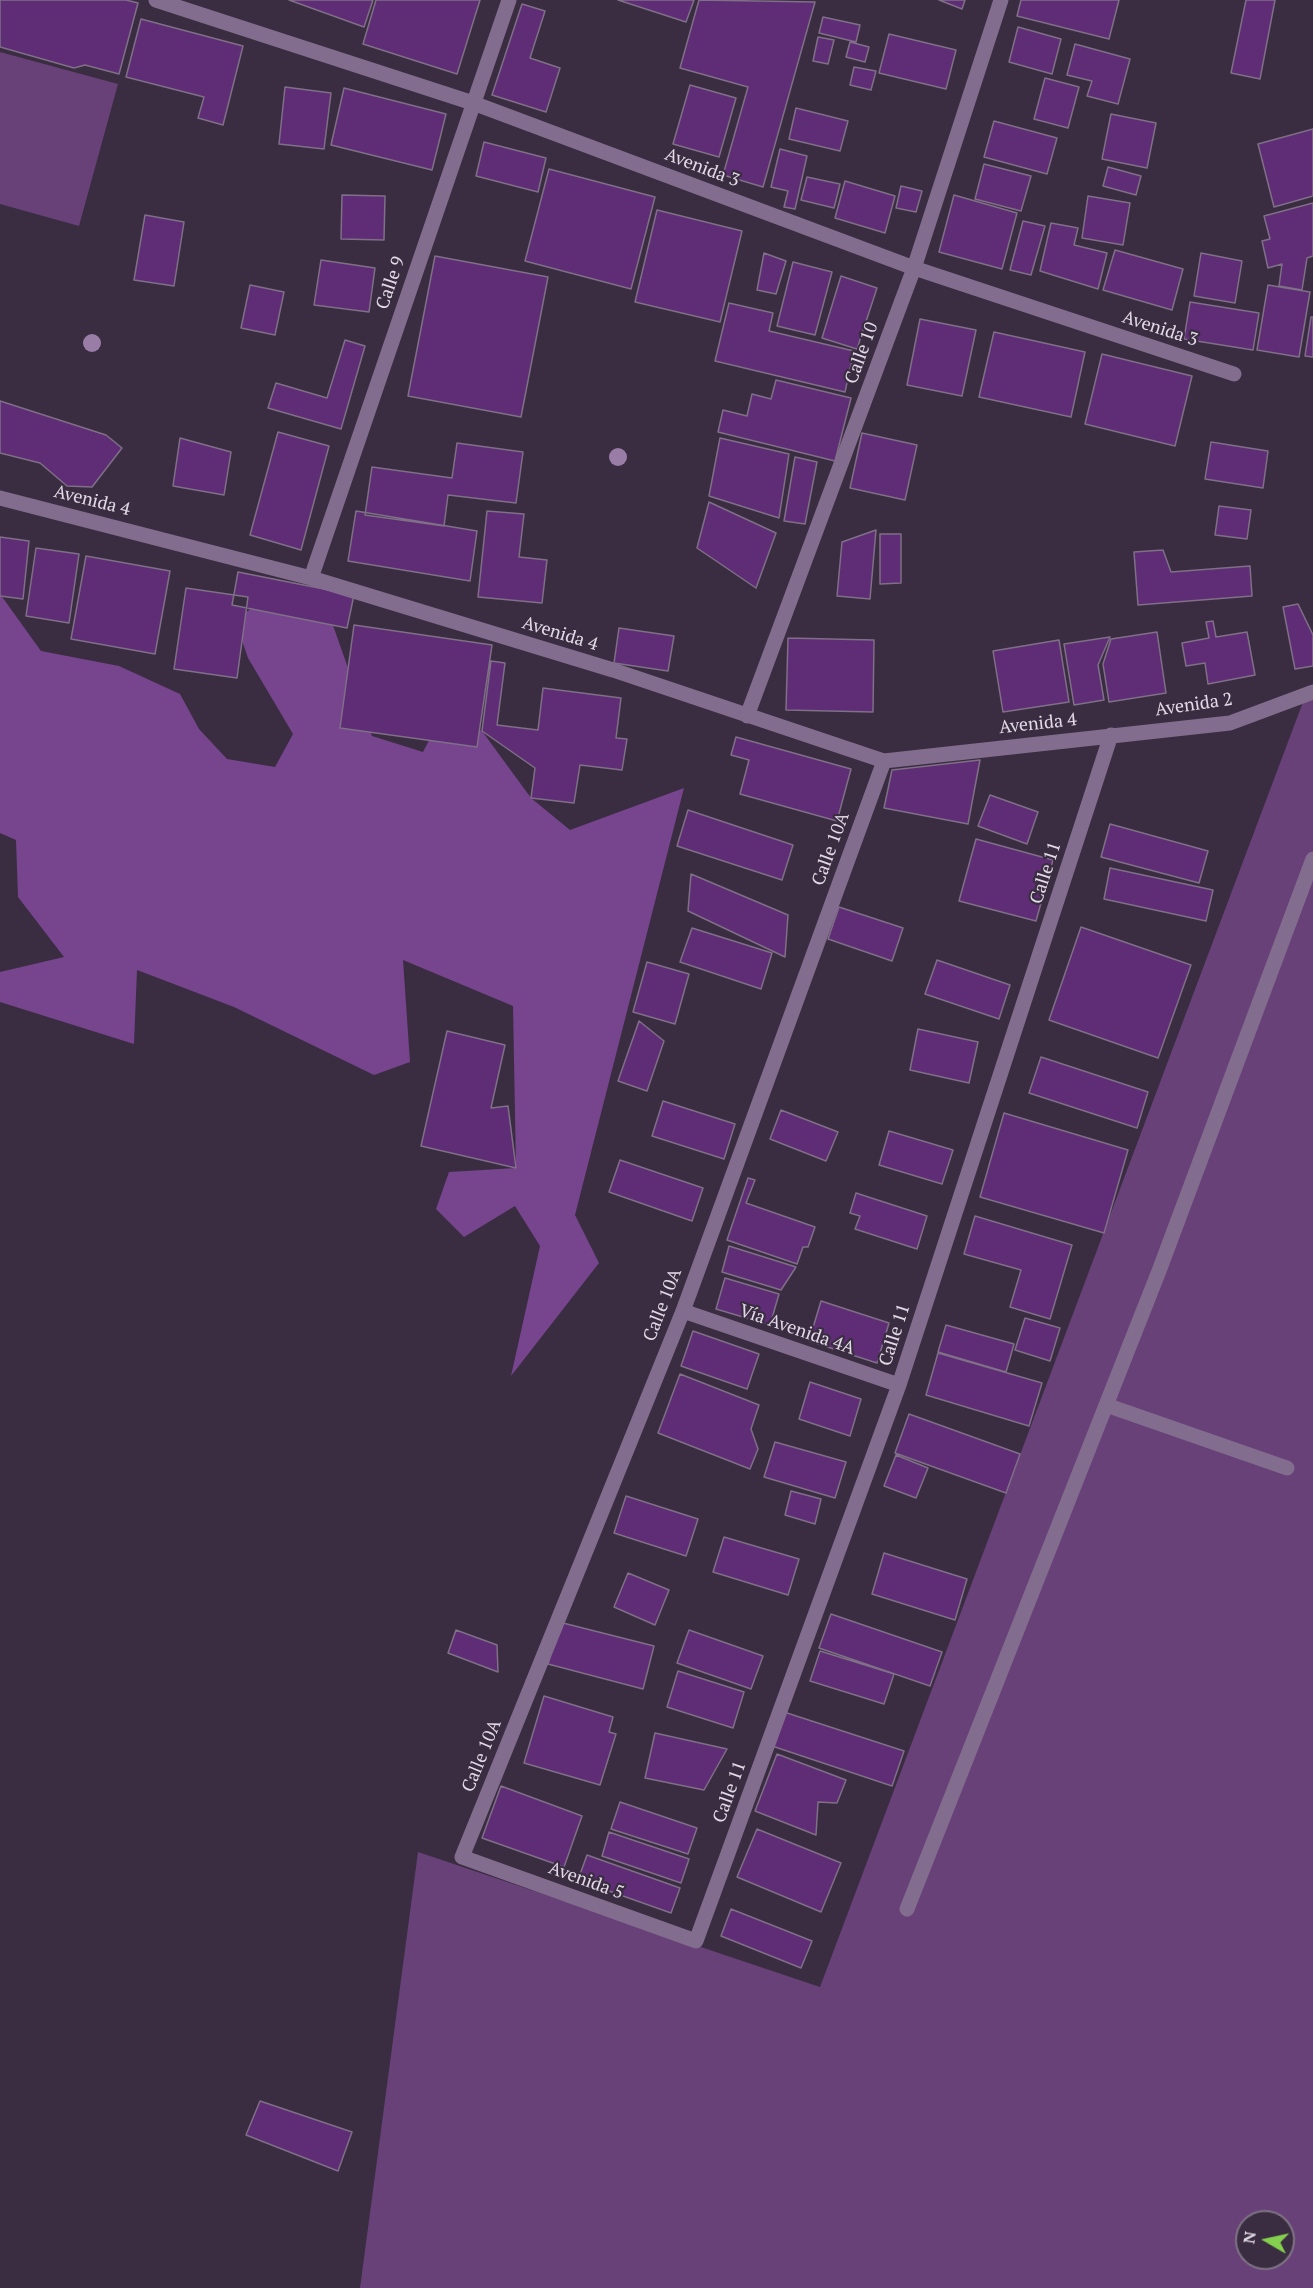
<!DOCTYPE html>
<meta charset="utf-8">
<style>
body{margin:0}
#map{position:relative;width:1313px;height:2288px;overflow:hidden;background:#3a2d41;font-family:"PT Serif",serif}
canvas{display:block}
.north{position:absolute;left:1235px;top:2210px;width:60px;height:60px;box-sizing:border-box;background:#3a2d41;border:2px solid #7e7283;border-radius:50%;rotate:279deg;font-size:16px;font-weight:700;line-height:24px;text-align:center;color:#e3dae7}
.north::after{content:'';display:block;margin:auto;width:21px;height:27px;background:#84cf4d;clip-path:polygon(50% 0,100% 100%,50% 72%,0 100%)}
</style>
<div id="map">
<canvas width="1313" height="2288"></canvas>
<div class="north">N</div>
</div>
<script>
const ctx = document.querySelector('canvas').getContext('2d');
ctx.lineJoin = 'round';
function paint(path, color) {
  ctx.fillStyle = color;
  ctx.fill(path, 'evenodd');
}
function toPath(rows) {
  const path = new Path2D();
  for (const r of rows) {
    path.moveTo(r[0], r[1]);
    for (let i = 2; i < r.length; i += 2) path.lineTo(r[i], r[i + 1]);
  }
  return path;
}
function strokePath(path, color, width, dash) {
  ctx.strokeStyle = color;
  ctx.lineWidth = width;
  ctx.lineCap = dash ? 'butt' : 'round';
  ctx.setLineDash(dash || []);
  ctx.stroke(path);
}
function write(font, color, halo, rows, align = 'center') {
  ctx.font = font + ' "PT Serif",serif';
  ctx.lineWidth = 4.5;
  ctx.setLineDash([]);
  ctx.textBaseline = 'middle';
  ctx.strokeStyle = halo;
  ctx.fillStyle = color;
  for (const [text, x, y, turn = 0] of rows) {
    ctx.save();
    ctx.translate(x, y);
    ctx.rotate((+turn || 0) * Math.PI / 180);
    ctx.textAlign = isNaN(turn) ? turn : align;
    if (halo) ctx.strokeText(text, 0, 0);
    ctx.fillText(text, 0, 0);
    ctx.restore();
  }
}
const green = toPath([
 [0,52,118,84,79,226,0,204],
 [1313,692,1313,2288,360,2288,418,1852,820,1987,1306,694],
 [1247,2222,1283,2222,1283,2258,1247,2258]
]);
const forest = toPath([
 [0,594,41,651,119,666,180,694,199,729,227,759,275,767,293,734,248,658,235,620,269,596,329,614,372,736,423,752,442,715,482,731,531,798,570,830,684,788,575,1215,599,1263,511,1376,540,1246,515,1206,464,1237,436,1209,449,1172,516,1168,513,1006,403,960,410,1062,374,1075,234,1007,137,970,134,1044,0,1002,0,972,64,957,18,897,16,840,0,833]
]);
const building = toPath([
 [0,0,126,0,138,3,119,74,85,65,74,68,0,47,0,0],
 [289,0,373,0,364,27,289,0],
 [376,0,480,0,457,74,363,44,376,0],
 [618,0,694,0,686,22,618,0],
 [699,0,815,2,763,187,723,175,748,87,680,68,699,0],
 [939,0,965,0,962,9,939,0],
 [1021,0,1119,0,1109,39,1017,16,1021,0],
 [1246,0,1275,0,1260,79,1231,73,1246,0],
 [522,4,545,11,530,58,560,68,546,112,492,95,522,4],
 [823,17,860,25,856,42,819,33,823,17],
 [141,19,243,46,223,125,198,118,204,97,126,77,141,19],
 [1018,27,1061,39,1052,74,1009,62,1018,27],
 [889,34,956,50,946,89,879,73,889,34],
 [818,37,834,40,828,64,813,61,818,37],
 [850,42,869,47,865,62,846,57,850,42],
 [1075,44,1130,59,1118,104,1087,96,1092,81,1067,75,1075,44],
 [854,67,876,71,871,90,850,85,854,67],
 [1045,78,1079,87,1068,128,1034,119,1045,78],
 [690,85,736,98,719,157,673,144,690,85],
 [285,87,331,93,324,149,279,144,285,87],
 [344,88,446,114,432,170,331,145,344,88],
 [796,108,848,121,840,151,789,139,796,108],
 [1111,114,1156,123,1147,168,1102,159,1111,114],
 [994,121,1057,138,1047,174,984,157,994,121],
 [1313,129,1313,196,1274,207,1258,144,1313,129],
 [484,142,546,158,538,192,476,176,484,142],
 [780,149,807,156,795,209,784,207,788,191,771,187,780,149],
 [984,164,1031,176,1021,211,975,199,984,164],
 [1108,167,1141,176,1136,195,1103,186,1108,167],
 [549,169,655,197,631,289,525,261,549,169],
 [807,177,840,184,834,208,801,200,807,177],
 [845,181,895,196,885,233,835,218,845,181],
 [901,186,922,191,916,212,896,208,901,186],
 [342,195,385,196,384,240,341,239,342,195],
 [954,195,1017,213,1002,269,939,252,954,195],
 [1088,196,1130,203,1123,245,1082,238,1088,196],
 [1313,203,1313,256,1307,258,1302,290,1279,286,1282,264,1268,268,1262,241,1270,239,1264,216,1313,203],
 [657,210,742,231,720,322,635,302,657,210],
 [145,215,184,222,174,286,134,280,145,215],
 [1023,221,1045,226,1031,275,1010,270,1023,221],
 [1051,223,1078,228,1074,245,1107,253,1098,289,1040,271,1051,223],
 [1115,250,1183,269,1172,310,1103,290,1115,250],
 [764,253,786,261,776,294,757,290,764,253],
 [1201,253,1242,261,1235,303,1194,296,1201,253],
 [435,256,548,277,521,417,408,396,435,256],
 [321,260,375,268,369,312,314,305,321,260],
 [793,262,832,272,815,335,777,326,793,262],
 [841,276,877,288,857,349,822,338,841,276],
 [250,285,284,292,275,335,241,328,250,285],
 [1268,285,1310,292,1299,357,1257,350,1268,285],
 [1190,302,1259,313,1253,350,1184,339,1190,302],
 [729,303,773,313,769,331,854,351,845,392,715,361,729,303],
 [1311,317,1313,317,1313,357,1305,356,1311,317],
 [920,319,976,330,962,396,907,385,920,319],
 [994,332,1085,352,1071,417,979,397,994,332],
 [345,340,365,346,341,429,268,408,276,383,327,398,345,340],
 [1102,354,1192,376,1175,446,1085,424,1102,354],
 [776,380,851,398,835,461,718,432,723,410,747,416,752,394,771,399,776,380],
 [0,401,106,435,122,448,92,487,67,486,40,463,0,453,0,401],
 [278,432,329,446,301,550,250,535,278,432],
 [862,433,917,445,905,500,850,488,862,433],
 [180,438,231,452,224,495,173,486,180,438],
 [720,438,789,454,779,518,709,496,720,438],
 [1211,442,1268,451,1263,488,1205,479,1211,442],
 [457,443,523,452,516,503,448,495,444,526,365,515,372,467,452,478,457,443],
 [795,457,817,462,805,524,784,521,795,457],
 [709,502,776,533,756,588,697,548,709,502],
 [1219,506,1251,510,1247,539,1215,535,1219,506],
 [356,511,477,531,470,581,348,561,356,511],
 [487,511,524,514,519,557,547,560,542,603,478,597,487,511],
 [876,530,870,599,837,596,842,542,876,530],
 [880,534,901,534,901,583,880,584,880,534],
 [0,537,29,541,23,599,0,596,0,537],
 [36,548,79,554,69,623,26,616,36,548],
 [1163,550,1171,572,1250,566,1252,596,1138,605,1134,552,1163,550],
 [86,556,170,571,155,654,71,639,86,556],
 [238,572,354,595,347,628,232,605,238,572],
 [186,588,248,597,237,678,174,669,186,588],
 [1298,604,1313,635,1313,666,1295,669,1283,607,1298,604],
 [1213,621,1216,637,1247,632,1255,675,1208,684,1205,663,1186,666,1182,643,1209,638,1206,622,1213,621],
 [354,625,492,645,477,747,340,728,354,625],
 [619,628,674,636,668,671,614,663,619,628],
 [1157,632,1166,693,1109,702,1103,664,1111,639,1157,632],
 [1110,637,1098,665,1104,700,1074,705,1064,644,1110,637],
 [788,638,874,640,873,712,786,710,788,638],
 [1059,640,1069,702,1003,712,993,651,1059,640],
 [491,661,505,663,497,725,538,730,543,688,621,698,616,738,627,739,622,770,580,765,574,803,531,798,535,768,482,731,491,661],
 [736,737,851,769,837,821,740,794,749,760,731,755,736,737],
 [980,760,968,824,884,808,892,770,980,760],
 [990,795,1038,812,1027,844,978,826,990,795],
 [688,810,793,845,782,880,677,846,688,810],
 [1110,824,1208,851,1199,883,1101,857,1110,824],
 [976,839,1053,860,1036,921,959,901,976,839],
 [1110,868,1213,890,1206,921,1104,899,1110,868],
 [691,874,788,915,785,957,688,911,691,874],
 [839,907,903,928,892,961,828,939,839,907],
 [1081,927,1191,965,1158,1058,1049,1020,1081,927],
 [692,928,772,953,761,989,680,962,692,928],
 [937,960,1010,985,999,1019,925,994,937,960],
 [647,962,689,974,675,1024,633,1012,647,962],
 [639,1021,664,1041,647,1091,618,1081,639,1021],
 [918,1029,978,1042,969,1083,910,1070,918,1029],
 [447,1031,505,1045,491,1108,508,1106,516,1168,421,1146,447,1031],
 [1041,1057,1148,1092,1137,1128,1029,1093,1041,1057],
 [663,1101,735,1124,724,1159,652,1136,663,1101],
 [781,1110,838,1132,826,1161,770,1139,781,1110],
 [1004,1113,1128,1150,1104,1233,980,1197,1004,1113],
 [889,1131,953,1150,942,1184,879,1165,889,1131],
 [620,1160,703,1188,692,1221,609,1192,620,1160],
 [748,1178,755,1180,746,1203,815,1227,808,1247,803,1247,797,1264,727,1240,748,1178],
 [856,1193,927,1216,917,1249,855,1229,860,1216,850,1213,856,1193],
 [975,1216,1072,1245,1050,1319,1010,1307,1021,1270,964,1254,975,1216],
 [729,1246,796,1267,781,1290,722,1272,729,1246],
 [725,1278,779,1294,770,1325,716,1309,725,1278],
 [821,1301,889,1323,877,1363,809,1341,821,1301],
 [1025,1318,1060,1328,1050,1361,1015,1350,1025,1318],
 [946,1325,1014,1344,1006,1372,938,1352,946,1325],
 [693,1331,759,1354,747,1389,681,1366,693,1331],
 [938,1353,1042,1383,1029,1426,926,1395,938,1353],
 [680,1374,759,1405,751,1429,758,1449,750,1469,658,1433,680,1374],
 [810,1382,861,1399,850,1436,799,1419,810,1382],
 [909,1414,1020,1454,1006,1493,895,1453,909,1414],
 [775,1442,846,1462,835,1498,764,1477,775,1442],
 [896,1455,928,1468,916,1498,884,1486,896,1455],
 [791,1491,821,1499,815,1524,785,1515,791,1491],
 [626,1496,698,1519,686,1556,614,1533,626,1496],
 [724,1537,799,1559,788,1595,713,1572,724,1537],
 [884,1553,967,1579,955,1620,872,1594,884,1553],
 [628,1573,669,1590,655,1625,614,1607,628,1573],
 [831,1614,942,1652,930,1686,819,1648,831,1614],
 [559,1622,654,1646,643,1689,548,1664,559,1622],
 [456,1630,497,1645,498,1672,448,1653,456,1630],
 [689,1630,763,1656,751,1689,677,1663,689,1630],
 [820,1651,894,1674,884,1704,810,1681,820,1651],
 [678,1671,744,1692,733,1728,667,1707,678,1671],
 [544,1696,613,1717,609,1732,616,1734,600,1785,524,1763,544,1696],
 [784,1712,904,1751,892,1786,772,1746,784,1712],
 [655,1733,727,1749,704,1790,645,1778,655,1733],
 [777,1754,846,1780,837,1803,818,1802,816,1835,755,1811,777,1754],
 [501,1786,582,1816,564,1867,482,1838,501,1786],
 [620,1802,697,1828,688,1854,611,1829,620,1802],
 [757,1829,841,1863,821,1912,737,1877,757,1829],
 [609,1832,689,1859,681,1883,602,1856,609,1832],
 [587,1855,680,1888,671,1913,578,1880,587,1855],
 [731,1909,812,1941,801,1968,721,1936,731,1909],
 [260,2101,352,2132,338,2171,246,2135,260,2101]
]);
const minor = toPath([
 [156,0,473,103,914,268,1234,374],
 [0,498,311,578,613,670,884,761,1230,723,1313,692],
 [311,578,509,0],
 [747,716,914,268,1001,0],
 [884,761,683,1311,462,1857,696,1941,899,1385,1111,735],
 [683,1311,899,1385],
 [1106,1405,1287,1468],
 [907,1909,1159,1271,1313,859]
]);
const trees = [
 [92,343],
 [618,457]
];
const streetNames = [
 ["Avenida 3",702,168,21],
 ["Calle 9",391,283,-71],
 ["Avenida 3",1160,329,18],
 ["Calle 10",862,353,-70],
 ["Avenida 4",92,501,14],
 ["Avenida 4",560,634,17],
 ["Avenida 2",1194,705,-8],
 ["Avenida 4",1038,724,-6],
 ["Calle 10A",831,849,-70],
 ["Calle 11",1046,873,-72],
 ["Calle 10A",663,1305,-69],
 ["Vía Avenida 4A",797,1330,19],
 ["Calle 11",895,1335,-72],
 ["Calle 10A",482,1756,-68],
 ["Calle 11",730,1792,-70],
 ["Avenida 5",586,1881,20]
];
paint(green, '#674178');
paint(forest, '#77448e');
paint(building, '#5f2d75');
strokePath(building, '#7f6f87', 1.5);
strokePath(minor, '#836d8e', 15);
ctx.fillStyle = '#997da7';
for (const [x, y] of trees) {
  ctx.beginPath();
  ctx.arc(x, y, 9, 0, 2 * Math.PI);
  ctx.fill();
}
write('18px', '#e3dae7', '#3a2d41', streetNames);
</script>
